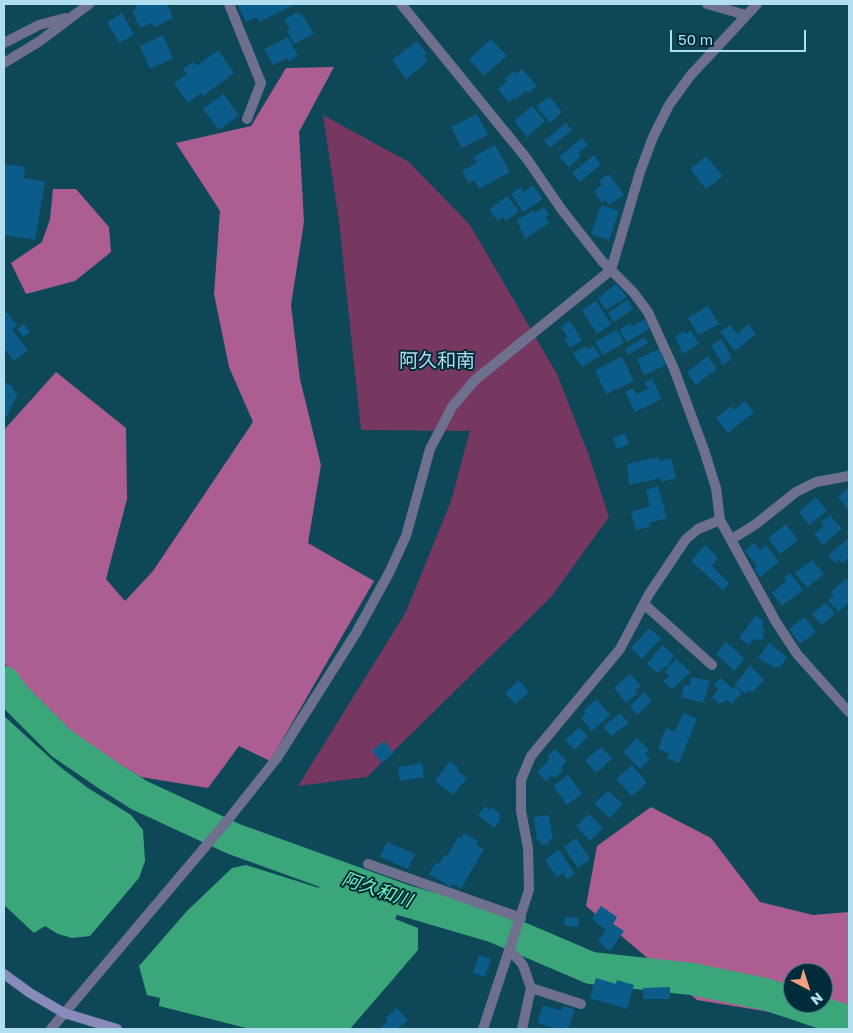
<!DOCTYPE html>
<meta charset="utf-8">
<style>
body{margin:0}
#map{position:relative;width:853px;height:1033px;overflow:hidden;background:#0e4758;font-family:"Golos Text",sans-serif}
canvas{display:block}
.frame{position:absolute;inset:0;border:5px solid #b1dfef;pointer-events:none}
.north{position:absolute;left:783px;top:963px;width:50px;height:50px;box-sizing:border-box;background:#002c39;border:1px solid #477482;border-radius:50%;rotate:140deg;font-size:14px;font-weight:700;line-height:20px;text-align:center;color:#b1dfef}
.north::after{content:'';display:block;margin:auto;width:18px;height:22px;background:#f2a080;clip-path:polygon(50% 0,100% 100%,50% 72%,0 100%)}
.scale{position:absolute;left:670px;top:30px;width:136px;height:22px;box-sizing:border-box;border:2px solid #b1dfef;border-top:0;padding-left:6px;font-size:15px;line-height:18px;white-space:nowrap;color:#b1dfef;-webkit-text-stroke:4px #002c39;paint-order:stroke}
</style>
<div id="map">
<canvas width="853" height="1033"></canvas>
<div class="frame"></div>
<div class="north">N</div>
<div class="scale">50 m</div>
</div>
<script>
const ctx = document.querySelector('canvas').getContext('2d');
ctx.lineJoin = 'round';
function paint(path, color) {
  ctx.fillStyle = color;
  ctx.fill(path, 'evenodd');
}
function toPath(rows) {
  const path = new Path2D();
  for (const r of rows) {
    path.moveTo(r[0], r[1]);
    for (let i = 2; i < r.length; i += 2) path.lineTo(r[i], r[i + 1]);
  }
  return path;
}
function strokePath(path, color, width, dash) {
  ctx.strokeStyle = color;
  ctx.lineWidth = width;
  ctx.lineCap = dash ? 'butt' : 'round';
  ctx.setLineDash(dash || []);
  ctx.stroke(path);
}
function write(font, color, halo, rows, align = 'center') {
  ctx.font = font + ' "Golos Text","Noto Sans JP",sans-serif';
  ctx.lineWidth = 4;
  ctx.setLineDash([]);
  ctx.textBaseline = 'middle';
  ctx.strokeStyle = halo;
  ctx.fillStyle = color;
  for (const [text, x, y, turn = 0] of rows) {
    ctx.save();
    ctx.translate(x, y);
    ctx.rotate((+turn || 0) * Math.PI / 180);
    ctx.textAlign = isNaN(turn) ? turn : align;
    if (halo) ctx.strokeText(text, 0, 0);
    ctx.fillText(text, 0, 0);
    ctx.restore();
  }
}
const green = toPath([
 [323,115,409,162,470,225,557,374,588,453,609,517,551,597,367,777,298,786,406,612,451,501,470,431,361,430,339,221]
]);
const forest = toPath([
 [334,67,299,132,304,222,291,305,300,379,321,465,308,543,374,581,270,761,239,746,208,788,141,777,77,739,4,663,4,430,56,372,126,428,127,499,106,579,125,601,153,571,253,422,229,367,214,294,220,211,176,143,251,126,286,68],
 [53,189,76,189,109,227,111,252,75,281,26,294,11,263,42,242,50,219],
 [651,807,711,838,760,902,813,915,849,912,849,1025,697,1000,586,906,597,846],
 [793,973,823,973,823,1003,793,1003]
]);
const water = toPath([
 [4,716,59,766,88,788,131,815,143,830,145,861,139,878,90,936,72,938,58,934,45,926,34,933,4,905],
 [246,865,319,888,325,872,403,900,395,919,418,928,418,950,350,1029,250,1029,159,1006,160,998,147,995,139,966,187,911,232,868]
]);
const river = toPath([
 [4,682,15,697,61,743,109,776,139,795,234,839,403,900,495,927,591,968,692,979,765,994,793,1003],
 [793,1003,849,1022]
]);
const building = toPath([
 [135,4,167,4,173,18,154,27,152,23,140,28,132,11,137,9],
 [237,4,251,5,296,4,259,22,257,17,246,22],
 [297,12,299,15,301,13,314,34,294,44,287,31,290,29,284,20],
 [122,13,134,35,119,43,107,22],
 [163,35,173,58,150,69,140,46],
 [288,37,298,56,289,61,287,58,273,65,264,49],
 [491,39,507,56,484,76,469,59],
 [417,41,427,54,424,56,428,61,406,79,392,60],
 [218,50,234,73,203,96,201,93,188,103,174,83,187,74,183,69,193,62,197,66],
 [522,69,537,86,528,93,526,91,515,100,513,98,509,102,498,89,507,81,505,79,514,71,516,74],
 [223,94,239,115,219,130,203,109],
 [550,97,562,112,550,123,536,106],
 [532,106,545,121,527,137,514,121],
 [477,114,488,135,462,148,451,127],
 [566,123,572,130,550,148,544,141],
 [582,138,588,145,579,153,581,156,569,167,559,157],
 [495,145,510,172,479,189,475,180,469,183,462,171,477,163,473,157],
 [594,155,601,164,580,182,572,173],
 [706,156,723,176,706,189,690,169],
 [4,164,25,167,24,178,45,182,35,240,4,235],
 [609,174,624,195,609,205,605,200,602,203,594,191,602,185,599,181],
 [533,185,543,199,523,212,511,194,521,187,524,192],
 [507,196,519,211,506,221,503,217,498,221,489,210],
 [601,205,619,211,609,240,591,234],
 [544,207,549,215,545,217,549,223,525,239,517,220,534,210,535,213],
 [616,284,627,297,606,310,598,298],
 [628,300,633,309,614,322,608,313],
 [596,301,611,324,597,334,582,310],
 [708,306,719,324,698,335,688,318],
 [6,312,17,325,12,330,28,350,14,361,4,348,4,314],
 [644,319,650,328,627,342,619,330,630,323,632,327],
 [570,321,582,340,570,348,564,339,568,337,561,327],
 [24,324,30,332,23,337,17,329],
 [748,324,756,334,735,351,720,332,730,325,737,334],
 [617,330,624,343,603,355,595,342],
 [684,331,686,334,691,331,699,344,683,354,675,337],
 [645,337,648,343,628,355,625,349],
 [721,339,731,356,729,357,731,360,723,365,711,345],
 [586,346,588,349,594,346,600,356,582,367,573,353],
 [659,349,666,365,644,375,637,359],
 [708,356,717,369,696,385,687,372],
 [622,357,634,381,606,394,595,370],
 [652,379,662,399,635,412,625,392,633,388,636,394,648,389,645,382],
 [4,382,13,387,12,390,18,393,7,417,4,415],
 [745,401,754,412,728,433,716,418,731,406,734,410],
 [625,433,629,444,617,449,613,438],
 [658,457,659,461,671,458,676,478,661,482,661,478,629,485,627,464],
 [658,486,667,518,649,523,650,527,636,530,631,512,650,506,646,490],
 [849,487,849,511,838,497],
 [816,497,827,511,809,525,799,512],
 [830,515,842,529,823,545,814,534,824,526,821,522],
 [786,524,798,540,780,554,768,538],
 [849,538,849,558,842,563,839,559,835,563,828,555],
 [754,543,760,550,766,545,779,562,760,577,754,569,757,566,745,551],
 [705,545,718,558,712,566,729,583,723,590,691,561],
 [812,560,824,574,807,588,795,573],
 [790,573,803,590,782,606,772,593,786,581,784,578],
 [846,579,849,583,849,603,838,612,828,600,834,595,831,592],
 [826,603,835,614,821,625,812,614],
 [756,615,764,622,762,627,765,630,763,635,765,636,761,640,753,639,749,645,739,638],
 [805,617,816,632,800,644,789,629],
 [649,628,661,638,642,659,631,648],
 [726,642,744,658,735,671,716,654],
 [769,643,787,657,780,667,777,666,775,668,758,658],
 [662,645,674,655,667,668,665,666,658,673,647,664],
 [676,659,691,672,672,689,663,681,670,676,665,672],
 [750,665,764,680,752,693,749,691,746,694,735,685],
 [630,674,641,686,635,691,637,694,626,703,614,688],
 [692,677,710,681,703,703,681,697,684,685,689,686],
 [721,678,733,689,736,686,742,693,731,704,728,700,719,704,712,697,719,690,714,685],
 [519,680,529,692,515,704,505,693],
 [644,692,652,701,637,715,630,706],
 [597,699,610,715,592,731,581,718,586,713,584,710],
 [620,713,629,723,611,736,603,727],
 [683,713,697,719,679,763,667,758,669,753,658,749,666,728,675,732],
 [579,727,588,736,575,750,565,741],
 [637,738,649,750,645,754,650,759,640,769,623,752],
 [384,741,394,753,382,763,372,751],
 [602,747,612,759,596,773,585,760],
 [555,749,566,761,561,768,563,770,555,778,552,775,546,781,537,772,550,759,547,757],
 [450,761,459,768,457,771,467,778,453,795,435,781],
 [422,763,424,777,400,781,398,767],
 [632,765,647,783,632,796,616,779],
 [568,775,582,794,567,805,553,786],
 [608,791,623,804,610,818,594,803],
 [485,806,489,810,492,807,501,815,499,817,501,819,494,828,478,815],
 [589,814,603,828,590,841,576,826],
 [549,815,553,839,548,840,549,844,541,845,540,840,537,840,534,817],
 [464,833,478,841,476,845,484,849,461,889,452,884,451,887,429,874,436,862,439,864,444,855,447,856,458,837,461,838],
 [576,838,590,859,578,868,564,847],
 [387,842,415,854,408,869,380,857],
 [559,850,575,874,567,879,563,873,557,877,545,860],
 [601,906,617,917,613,924,624,931,610,951,598,942,606,930,592,919],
 [565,917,579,918,578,927,564,925],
 [479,955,491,959,485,977,473,973],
 [596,978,616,984,617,980,634,985,627,1009,590,998],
 [670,987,670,999,643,999,643,988],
 [543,1005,561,1011,563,1006,575,1010,568,1029,561,1027,561,1029,557,1029,537,1023],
 [397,1008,408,1020,397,1029,379,1029,388,1021,386,1018]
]);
const minor = toPath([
 [229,4,261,83,247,119],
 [401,4,527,159,562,210,602,261,633,292,648,312,674,369,704,450,716,488,720,520,776,622,797,654,849,712],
 [707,4,746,15],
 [4,43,39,25,65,18],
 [4,63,40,41,89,4],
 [732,539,756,524,796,492,816,482,849,476],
 [644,604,712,665],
 [368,864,521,918],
 [509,949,523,965,531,988,522,1029],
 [531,988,581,1004],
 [51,1029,227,821,277,758,356,633,389,573,406,536,430,449,452,407,475,380,611,270,640,172,653,137,669,105,690,76,757,4],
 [483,1029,529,890,528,848,521,811,521,780,531,756,620,649,649,594,686,539,698,529,720,520]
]);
const secondary = toPath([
 [4,974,30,993,64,1013,117,1029]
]);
const waterNames = [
 ["阿久和川",377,890,19]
];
const quarterNames = [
 ["阿久和南",437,361]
];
paint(green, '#763861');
paint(forest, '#ac5e90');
paint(water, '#3ba67a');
strokePath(river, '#3ba67a', 32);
paint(building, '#0b5c8b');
strokePath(minor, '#6e708e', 10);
strokePath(secondary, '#888ab9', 10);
write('italic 18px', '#71fbbf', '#002c39', waterNames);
write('19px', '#b1dfef', '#002c39', quarterNames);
</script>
